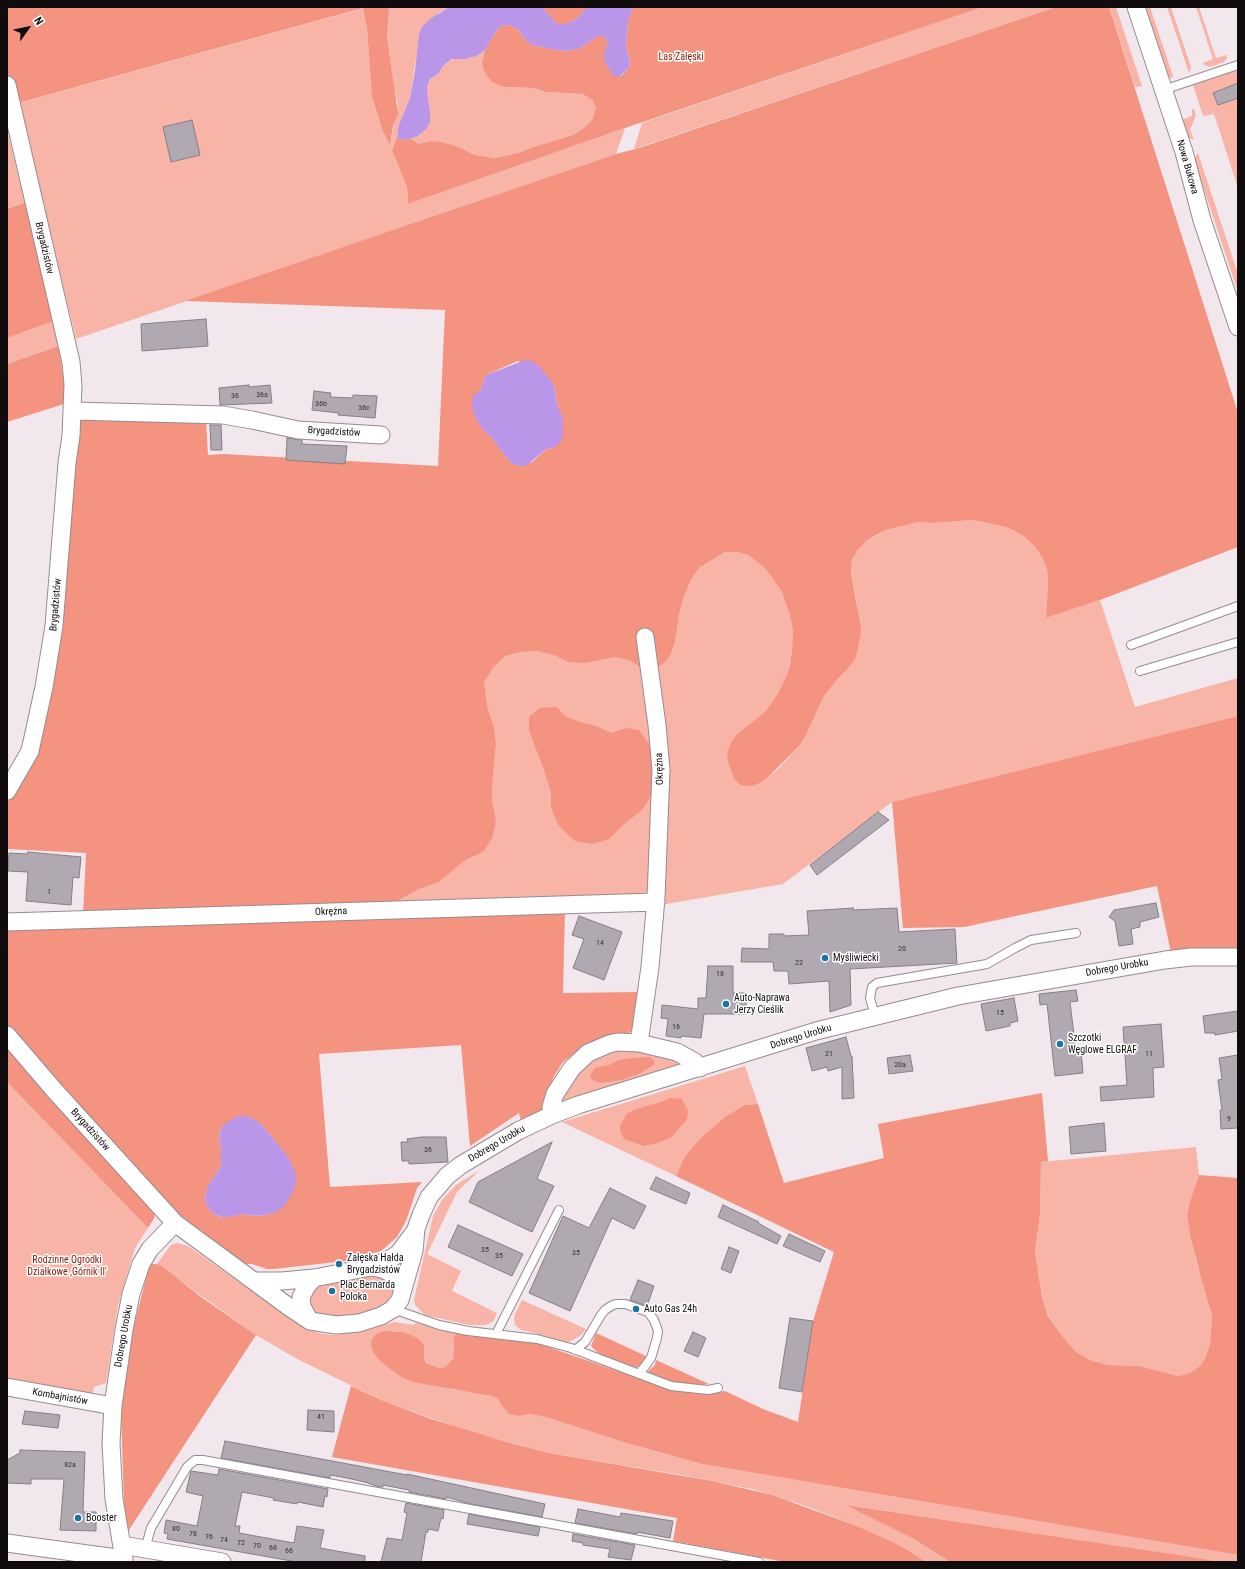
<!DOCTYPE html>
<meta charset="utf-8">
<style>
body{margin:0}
#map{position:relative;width:1245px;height:1569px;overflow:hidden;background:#f2e7ec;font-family:"Roboto Condensed",sans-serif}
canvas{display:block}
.frame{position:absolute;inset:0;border:8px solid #100c0e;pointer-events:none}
.north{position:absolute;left:8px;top:8px;width:40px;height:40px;-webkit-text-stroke:3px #fff;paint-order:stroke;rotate:57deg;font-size:11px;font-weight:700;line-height:16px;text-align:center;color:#100c0e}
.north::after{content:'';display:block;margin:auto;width:14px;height:18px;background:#100c0e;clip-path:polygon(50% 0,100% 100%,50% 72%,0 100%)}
</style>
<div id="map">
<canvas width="1245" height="1569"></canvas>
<div class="frame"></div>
<div class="north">N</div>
</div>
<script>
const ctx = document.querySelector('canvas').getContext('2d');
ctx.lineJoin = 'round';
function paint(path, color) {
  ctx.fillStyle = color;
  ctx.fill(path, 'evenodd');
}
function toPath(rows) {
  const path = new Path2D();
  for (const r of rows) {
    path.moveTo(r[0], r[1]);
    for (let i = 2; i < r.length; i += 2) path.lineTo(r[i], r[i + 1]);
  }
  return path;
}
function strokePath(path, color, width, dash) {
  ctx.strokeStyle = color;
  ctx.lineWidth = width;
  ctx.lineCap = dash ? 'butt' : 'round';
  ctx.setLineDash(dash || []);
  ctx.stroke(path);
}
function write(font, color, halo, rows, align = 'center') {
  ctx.font = font + ' "Roboto Condensed",sans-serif';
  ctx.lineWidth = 3;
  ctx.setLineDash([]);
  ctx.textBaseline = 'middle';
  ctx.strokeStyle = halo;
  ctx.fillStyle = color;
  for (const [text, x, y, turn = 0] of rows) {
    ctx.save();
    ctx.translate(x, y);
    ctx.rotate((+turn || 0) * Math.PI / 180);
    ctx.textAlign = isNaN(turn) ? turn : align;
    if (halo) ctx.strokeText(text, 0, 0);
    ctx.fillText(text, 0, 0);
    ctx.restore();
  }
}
const green = toPath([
 [389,7,449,7,438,13,416,58,410,98,398,127,397,138,392,150,407,187,408,204,625,128,616,154,76,339,19,103,364,8,367,28,372,98,383,132,390,145,398,105,394,87,387,37],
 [983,7,1056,7,634,149,642,123],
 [1109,7,1116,7,1142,86,1135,87],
 [1143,7,1150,7,1173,76,1171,78,1166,74],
 [1167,7,1171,7,1191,67,1189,73],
 [1196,7,1199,7,1216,58,1227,55,1227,58,1224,62,1210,67,1204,65,1203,63,1213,59],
 [485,50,482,63,505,87,534,88,546,92,583,94,592,100,596,108,592,120,584,128,573,135,530,148,522,152,495,158,475,155,456,146,431,141,418,144,410,138,418,136,426,129,430,111,428,99,427,87,430,79,438,74,444,65,453,59,466,59,477,56],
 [1238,70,1238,188,1214,114,1203,116,1193,85],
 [1192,109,1194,109,1196,115,1190,130,1194,140,1187,137,1181,120,1192,116],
 [7,130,25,203,7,209],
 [1198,153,1238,274,1238,292,1194,159],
 [54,321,59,346,7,364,7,338],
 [973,520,1006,527,1025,537,1035,547,1043,559,1047,569,1048,582,1046,618,1100,600,1135,707,1238,678,1238,716,892,802,783,884,660,905,394,903,419,889,439,882,463,862,474,857,496,821,492,800,493,775,496,744,494,727,488,709,484,683,493,668,505,656,521,652,539,651,556,656,568,662,615,657,632,661,643,669,667,660,675,642,678,614,684,596,692,578,699,568,725,552,737,552,748,555,766,569,782,592,790,616,793,631,792,650,790,665,787,675,778,693,765,712,737,734,758,784,778,769,800,745,805,737,823,698,835,682,851,665,857,605,851,574,852,560,857,551,866,541,886,530,919,522,933,523],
 [631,1047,682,1062,681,1065,564,1102,563,1101,561,1098,570,1082,589,1062,611,1051],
 [745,1066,758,1104,744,1105,725,1117,693,1147,685,1156,676,1176,562,1122],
 [7,1082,148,1228,135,1248,118,1305,106,1383,94,1387,92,1396,7,1380],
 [1196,1147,1199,1175,1189,1204,1187,1216,1196,1261,1212,1315,1210,1345,1205,1358,1200,1366,1190,1373,1178,1376,1139,1366,1108,1365,1090,1360,1075,1351,1063,1337,1048,1315,1042,1297,1035,1251,1040,1215,1041,1162],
 [480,1170,457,1192,427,1254,461,1271,452,1291,497,1313,494,1320,491,1323,485,1325,469,1325,425,1315,415,1305,414,1300,433,1216,442,1200,456,1185],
 [177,1243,188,1246,298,1324,319,1333,331,1335,357,1332,395,1322,414,1325,415,1323,460,1332,453,1343,453,1359,445,1367,440,1368,428,1364,424,1358,424,1350,418,1338,403,1332,386,1331,373,1352,380,1361,440,1386,456,1390,482,1393,492,1396,498,1399,502,1406,520,1416,529,1414,546,1417,623,1442,702,1464,1238,1555,1238,1562,1220,1562,848,1505,914,1539,950,1562,926,1562,911,1552,895,1543,857,1526,806,1506,752,1489,682,1475,549,1453,464,1430,381,1400,299,1360,256,1335,157,1264,171,1245],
 [381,1274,395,1289,394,1297,382,1307,352,1316,337,1318,316,1314,311,1310,308,1294,320,1284],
 [522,1300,586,1329,581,1335,569,1342,558,1341,535,1333,521,1330,515,1325,514,1320,515,1314]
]);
const forest = toPath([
 [7,7,389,7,387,37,398,114,393,126,390,145,383,132,372,97,367,28,363,8,7,106],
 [542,7,587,7,578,18,566,24,557,24],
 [633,7,983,7,625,128,408,204,407,187,392,150,397,138,405,140,410,138,418,144,431,141,441,142,456,146,475,155,495,158,522,152,530,148,573,135,584,128,592,120,596,108,592,100,583,94,546,92,534,88,505,87,492,82,485,73,482,63,485,50,495,33,501,26,509,25,519,30,524,38,532,45,556,50,569,51,580,48,598,36,603,36,607,40,608,44,608,66,611,72,621,76,629,68,630,61,626,47,627,32,628,21],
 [1056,7,1109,7,1238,413,1238,547,1100,600,1046,618,1048,582,1047,569,1043,559,1035,547,1025,537,1016,532,1006,527,973,520,933,523,919,522,886,530,876,535,866,541,857,551,852,560,851,574,861,628,859,643,856,657,851,665,835,682,823,698,805,737,800,745,768,777,758,784,751,786,740,785,734,778,729,765,727,754,731,743,737,734,765,712,778,693,787,675,790,665,792,650,793,631,790,616,782,592,766,569,748,555,737,552,725,552,699,568,692,578,684,596,679,614,675,642,671,653,667,660,660,666,643,669,631,661,615,657,585,663,568,662,556,656,538,651,521,652,505,656,493,668,484,683,488,709,494,727,496,744,493,775,492,800,496,821,492,838,484,851,463,862,439,882,419,889,394,903,83,914,86,853,7,849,7,802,34,753,60,624,80,416,206,420,208,455,224,454,438,466,445,310,185,301,616,154,639,148],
 [518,361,546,376,554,385,557,404,563,419,563,436,554,448,546,449,532,462,518,466,510,462,491,437,482,429,480,391,486,375],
 [25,203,54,321,7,338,7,209],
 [59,346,64,384,64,404,7,422,7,364],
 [556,707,567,717,580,722,596,726,611,733,626,728,639,730,649,744,654,763,655,780,650,798,641,811,625,823,609,839,592,844,575,841,559,826,551,808,551,793,545,773,529,730,529,717,540,708],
 [1238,716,1238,951,1171,953,1157,886,964,927,903,928,892,802],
 [565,910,563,993,640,992,634,1029,626,1035,580,1049,563,1062,554,1076,539,1116,522,1125,519,1113,470,1146,461,1045,319,1054,330,1187,422,1182,417,1188,406,1221,397,1237,381,1251,345,1261,274,1269,267,1269,252,1264,242,1264,170,1207,7,1025,7,926],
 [261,1124,288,1157,276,1212,266,1215,256,1216,242,1214,230,1217,222,1217,213,1214,206,1205,205,1197,208,1186,221,1166,221,1149,219,1139,220,1131,223,1126],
 [7,1045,152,1208,155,1217,148,1228,7,1082],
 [650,1057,655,1062,652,1066,637,1075,621,1080,600,1083,592,1080,590,1075,595,1068,609,1065,619,1060,632,1058],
 [1042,1093,1048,1161,1041,1162,1040,1215,1035,1251,1042,1297,1048,1316,1063,1337,1075,1351,1090,1360,1108,1365,1139,1366,1178,1376,1190,1373,1200,1366,1205,1358,1210,1345,1212,1315,1201,1278,1191,1239,1187,1216,1189,1204,1199,1175,1238,1178,1238,1555,702,1464,623,1442,546,1417,529,1414,520,1416,509,1414,502,1406,498,1399,492,1396,413,1382,400,1376,380,1361,373,1352,371,1345,372,1339,378,1333,386,1331,403,1332,418,1338,424,1345,424,1358,425,1361,428,1364,440,1368,445,1367,453,1359,454,1337,456,1334,460,1332,537,1343,672,1390,709,1394,725,1391,763,1409,798,1422,813,1321,834,1252,676,1176,685,1156,702,1137,725,1117,744,1105,758,1104,784,1183,884,1158,878,1124],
 [670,1098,682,1099,688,1111,687,1119,672,1137,657,1143,644,1146,624,1139,620,1131,620,1125,627,1114,634,1110,664,1101],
 [151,1264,157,1264,163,1267,201,1297,256,1335,125,1536,121,1410,130,1342,148,1270],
 [596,1333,646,1356,643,1363,641,1365,635,1368,628,1367,598,1353,591,1346],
 [656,1360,709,1384,690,1386,665,1381,648,1372,649,1370,655,1365],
 [351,1386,381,1400,431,1419,507,1442,549,1453,712,1481,772,1495,857,1526,895,1543,911,1552,926,1562,785,1562,673,1541,677,1518,332,1457],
 [846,1505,1191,1557,1220,1562,950,1562,914,1539]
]);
const water = toPath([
 [449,7,542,7,557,24,566,24,578,18,587,7,633,7,628,21,627,32,626,47,630,61,629,68,620,76,615,77,611,72,604,60,605,49,608,44,607,40,603,36,598,36,580,48,569,51,556,50,532,45,524,38,519,30,509,25,501,26,495,33,485,50,477,56,465,59,452,59,444,65,438,74,430,79,427,87,428,99,430,111,430,122,426,129,418,136,405,140,397,138,398,127,410,98,415,70,419,35,422,27,430,19],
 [525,360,532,361,539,366,554,385,557,404,563,419,563,436,561,441,554,448,546,449,526,466,518,466,510,462,491,437,482,429,476,419,472,407,473,396,480,391,486,375],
 [240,1115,250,1117,261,1124,281,1148,288,1157,296,1174,296,1183,293,1192,288,1200,283,1207,276,1212,266,1215,256,1216,242,1214,230,1217,223,1217,213,1214,206,1205,205,1197,208,1186,221,1166,221,1149,219,1139,220,1131,223,1126,229,1121]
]);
const building = toPath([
 [1238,83,1238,98,1218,105,1213,93,1238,83],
 [192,120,200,155,171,162,163,127,192,120],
 [206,319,208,346,142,351,141,324,206,319],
 [249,385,249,387,270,385,272,403,220,405,219,388,249,385],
 [314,391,331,393,330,397,353,398,353,395,377,396,375,418,338,415,339,413,312,410,314,391],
 [210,425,221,425,222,450,211,450,210,425],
 [287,438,302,440,302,444,347,446,345,464,286,460,287,438],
 [878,812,889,820,817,875,810,865,878,812],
 [28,852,81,857,79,878,73,877,71,905,26,901,28,872,8,871,9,853,27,854,28,852],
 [1156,903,1159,917,1140,922,1140,927,1131,929,1133,944,1119,946,1115,921,1109,917,1114,910,1156,903],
 [853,908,853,910,897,908,899,932,955,929,957,963,850,969,851,1005,830,1012,829,981,789,984,788,971,774,971,773,962,741,962,742,948,769,949,769,934,784,934,784,936,809,935,807,911,853,908],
 [579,916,622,932,604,980,573,968,584,939,572,935,579,916],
 [708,966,733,966,733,993,746,993,746,1014,704,1014,701,1038,681,1036,681,1038,666,1036,668,1019,661,1018,662,1005,698,1009,698,998,706,998,708,966],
 [1076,990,1078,1001,1070,1002,1076,1051,1081,1051,1083,1073,1055,1076,1047,1004,1040,1005,1039,994,1076,990],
 [1014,998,1018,1021,1010,1023,1010,1026,986,1031,981,1004,1014,998],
 [1238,1011,1238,1031,1215,1035,1215,1033,1205,1033,1203,1016,1238,1011],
 [1161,1024,1164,1067,1153,1068,1154,1097,1101,1101,1100,1087,1127,1085,1123,1027,1161,1024],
 [846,1037,851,1056,852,1056,854,1098,842,1099,842,1067,828,1071,827,1067,812,1071,806,1048,846,1037],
 [910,1055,913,1071,889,1074,887,1058,910,1055],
 [1238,1055,1238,1128,1221,1129,1220,1110,1222,1110,1218,1080,1222,1079,1219,1058,1238,1055],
 [1104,1123,1106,1151,1071,1154,1069,1127,1104,1123],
 [422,1137,446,1137,448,1162,409,1164,409,1161,402,1161,401,1142,408,1142,407,1139,422,1137],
 [552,1142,537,1179,554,1186,532,1232,469,1202,478,1182,552,1142],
 [656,1177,690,1193,686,1204,650,1189,656,1177],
 [610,1188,646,1206,634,1229,612,1218,570,1311,529,1293,563,1216,589,1228,610,1188],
 [723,1205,759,1222,758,1223,781,1236,777,1244,718,1217,723,1205],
 [458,1225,523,1254,512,1276,448,1247,458,1225],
 [789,1234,825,1251,820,1262,783,1246,789,1234],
 [729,1247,739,1251,731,1273,721,1269,729,1247],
 [638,1280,654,1286,647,1306,630,1300,638,1280],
 [790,1318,813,1321,802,1392,779,1388,790,1318],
 [693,1332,706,1338,698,1357,684,1351,693,1332],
 [308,1410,334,1411,334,1432,307,1430,308,1410],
 [25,1411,60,1415,58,1428,22,1424,25,1411],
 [225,1441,407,1475,407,1474,545,1504,542,1517,471,1504,446,1497,446,1499,409,1492,409,1490,383,1485,383,1487,379,1487,365,1482,342,1477,330,1475,330,1478,221,1458,225,1441],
 [20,1450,85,1452,83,1512,96,1512,96,1531,60,1530,64,1479,31,1479,31,1484,7,1483,7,1460,20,1453,20,1450],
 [219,1469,328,1489,327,1497,325,1496,323,1507,298,1502,297,1504,273,1500,274,1498,242,1492,235,1526,240,1526,239,1533,294,1543,297,1526,324,1530,320,1548,365,1556,365,1562,297,1562,167,1539,168,1534,164,1533,166,1520,197,1526,203,1496,186,1492,191,1471,218,1475,219,1469],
 [406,1503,444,1510,443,1519,441,1518,438,1531,428,1529,428,1532,426,1532,421,1562,381,1562,387,1538,402,1540,407,1513,404,1512,406,1503],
 [578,1509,620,1517,621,1513,673,1521,670,1538,637,1532,637,1534,575,1523,578,1509],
 [469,1514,540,1527,538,1536,467,1524,469,1514],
 [573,1534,635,1545,631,1560,608,1557,610,1549,583,1545,583,1543,572,1541,573,1534]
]);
const service = toPath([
 [1163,90,1238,65],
 [1131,645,1238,606],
 [1140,671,1238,642],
 [875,1016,870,998,872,987,877,983,987,964,1015,948,1031,940,1076,933],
 [393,1309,439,1325,468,1331,537,1339,571,1348,671,1386,708,1390,718,1388],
 [496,1334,559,1210],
 [575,1350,585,1342,601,1315,605,1310,611,1306,616,1304,625,1304,648,1312,654,1320,658,1331,657,1338,651,1358,639,1374],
 [145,1549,151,1528,187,1467,195,1460,203,1460,759,1562]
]);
const minor = toPath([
 [1136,7,1184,152,1202,220,1238,327],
 [7,85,71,362,73,385,71,436,67,463,54,626,44,687,30,751,7,791],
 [73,411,223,415,252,420,298,430,381,435],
 [7,922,656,902],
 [7,1035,55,1091,175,1223,289,1307,310,1321,336,1325,359,1323,381,1316,393,1309,400,1300,414,1251,416,1229,421,1215,429,1197,447,1176,461,1165,518,1131,552,1115,578,1105,816,1031,958,996,1165,960,1191,957,1238,957],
 [639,1043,650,967,656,898,661,770,657,725,645,637],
 [552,1115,551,1107,555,1094,572,1068,588,1053,609,1044,618,1042,639,1043,677,1052,695,1062,700,1068],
 [371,1267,382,1269,389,1272,397,1280,403,1289],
 [254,1281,282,1281,314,1278,371,1267,387,1261,398,1254,416,1230],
 [310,1321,302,1307,301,1297,307,1286,314,1278],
 [7,1387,113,1406],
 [7,1543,124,1559,114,1499,111,1443,113,1406,124,1330,131,1294,141,1264,150,1249,175,1223],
 [122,1545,222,1562]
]);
const markers = [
 [825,958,4,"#1874a2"],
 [726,1004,4,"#1874a2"],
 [1060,1044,4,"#1874a2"],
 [339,1264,4,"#1874a2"],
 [332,1291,4,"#1874a2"],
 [636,1309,4,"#1874a2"],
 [78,1518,4,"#1874a2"]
];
const numberNames = [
 ["36a",262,395],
 ["36",235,396],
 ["36b",321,404],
 ["36c",364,408],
 ["1",49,892],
 ["14",600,943],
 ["20",902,949],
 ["22",799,963],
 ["18",720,974],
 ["15",1000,1013],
 ["16",676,1027],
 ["21",829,1054],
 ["11",1149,1054],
 ["20a",900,1065],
 ["9",1229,1119],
 ["36",428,1150],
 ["35",485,1250],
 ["35",576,1253],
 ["35",499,1256],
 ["41",321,1417],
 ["82a",70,1465],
 ["80",176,1529],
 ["78",193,1534],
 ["76",209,1537],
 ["74",224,1540],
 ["72",241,1543],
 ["70",257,1546],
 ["68",273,1548],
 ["66",289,1551]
];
const parkNames = [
 ["Las Załęski",681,57],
 ["Rodzinne Ogródki",67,1260],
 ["Działkowe ,Górnik II'",67,1272]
];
const streetNames = [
 ["Nowa Bukowa",1187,167,74],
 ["Brygadzistów",44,248,77],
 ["Brygadzistów",334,432,3],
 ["Brygadzistów",56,605,-85],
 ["Okrężna",660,769,-92],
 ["Okrężna",331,912,-2],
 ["Dobrego Urobku",1117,968,-10],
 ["Dobrego Urobku",801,1037,-17],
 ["Brygadzistów",90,1130,48],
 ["Dobrego Urobku",497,1144,-30],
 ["Dobrego Urobku",124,1336,-80],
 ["Kombajnistów",60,1397,10]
];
const poiNames = [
 ["Myśliwiecki",833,958],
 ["Auto-Naprawa",734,998],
 ["Jerzy Cieślik",734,1010],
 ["Szczotki",1068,1038],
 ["Węglowe ELGRAF",1068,1050],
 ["Załęska Hałda",347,1258],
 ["Brygadzistów",347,1270],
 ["Plac Bernarda",340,1285],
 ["Poloka",340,1297],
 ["Auto Gas 24h",644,1309],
 ["Booster",86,1518]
];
paint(green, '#f8b4a6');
paint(forest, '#f39380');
paint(water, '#b996e7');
paint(building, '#b1a9b1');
strokePath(building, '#867e86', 1);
strokePath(service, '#968b90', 10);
strokePath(minor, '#968b90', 19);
strokePath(service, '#fff', 8);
strokePath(minor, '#fff', 17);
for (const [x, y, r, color] of markers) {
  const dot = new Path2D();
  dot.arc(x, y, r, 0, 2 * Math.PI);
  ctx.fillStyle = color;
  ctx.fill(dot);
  strokePath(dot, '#fff', 1.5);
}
write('8px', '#383337', null, numberNames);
write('10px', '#8a1805', '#fff', parkNames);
write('10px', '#100c0e', '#fff', streetNames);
write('10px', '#100c0e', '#fff', poiNames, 'left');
</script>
